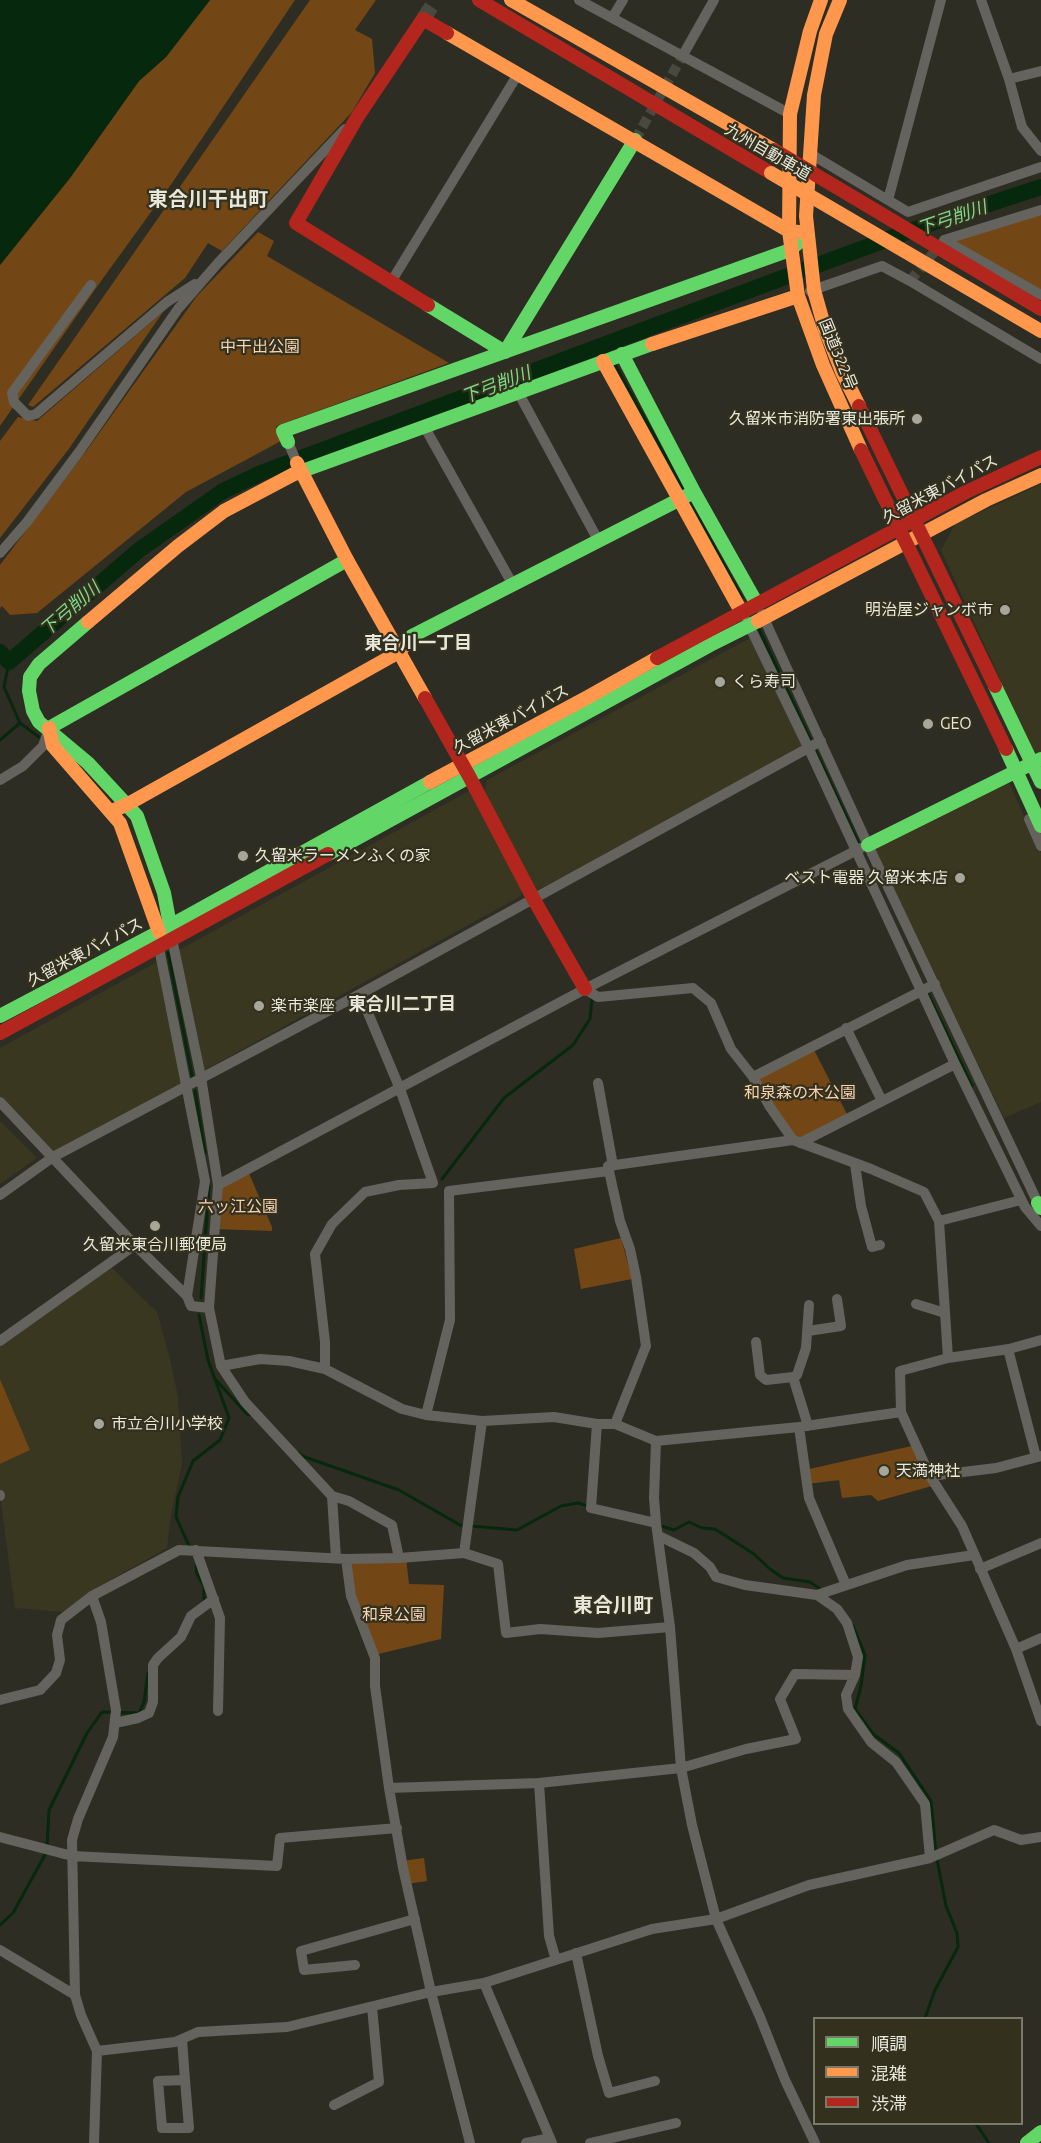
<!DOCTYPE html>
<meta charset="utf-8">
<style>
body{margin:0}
#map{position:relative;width:1041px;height:2143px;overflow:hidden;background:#2e2d23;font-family:Ubuntu,"Noto Sans JP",sans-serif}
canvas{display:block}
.legend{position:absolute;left:813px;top:2017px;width:210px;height:108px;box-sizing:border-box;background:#33311e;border:2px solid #7b7a6a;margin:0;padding:8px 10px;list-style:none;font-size:18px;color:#e7e7db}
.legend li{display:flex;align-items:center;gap:12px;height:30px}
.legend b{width:30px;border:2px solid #7b7a6a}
</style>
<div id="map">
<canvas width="1041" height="2143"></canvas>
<ul class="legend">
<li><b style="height:8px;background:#63d668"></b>順調</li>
<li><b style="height:8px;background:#ff974d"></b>混雑</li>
<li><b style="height:8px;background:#b3261e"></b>渋滞</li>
</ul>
</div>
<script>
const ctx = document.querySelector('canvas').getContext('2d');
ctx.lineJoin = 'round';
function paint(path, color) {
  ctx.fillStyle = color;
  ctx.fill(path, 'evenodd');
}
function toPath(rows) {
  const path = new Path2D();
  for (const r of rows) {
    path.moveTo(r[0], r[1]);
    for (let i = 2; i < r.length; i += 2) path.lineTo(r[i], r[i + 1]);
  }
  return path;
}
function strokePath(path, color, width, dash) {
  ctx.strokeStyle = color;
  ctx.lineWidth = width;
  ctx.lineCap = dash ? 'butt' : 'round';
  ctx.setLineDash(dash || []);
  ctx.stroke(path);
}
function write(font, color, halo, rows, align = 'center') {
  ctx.font = font + ' Ubuntu,"Noto Sans JP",sans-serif';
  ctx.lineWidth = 4.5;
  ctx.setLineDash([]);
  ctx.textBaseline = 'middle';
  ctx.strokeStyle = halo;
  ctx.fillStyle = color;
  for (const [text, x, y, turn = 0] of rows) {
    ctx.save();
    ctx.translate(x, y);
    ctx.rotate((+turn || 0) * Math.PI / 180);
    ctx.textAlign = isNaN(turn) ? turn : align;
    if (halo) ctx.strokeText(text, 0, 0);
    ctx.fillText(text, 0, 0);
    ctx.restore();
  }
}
const built = toPath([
 [1041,484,1041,753,1035,755,941,550,955,524],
 [752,637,804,747,534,892,484,794,487,780],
 [1007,778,1041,853,1041,1102,1004,1118,874,847],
 [469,791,522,889,521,896,203,1071,177,951],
 [157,962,185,1084,53,1153,0,1098,0,1048],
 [0,1121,37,1158,0,1184],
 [111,1267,157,1312,170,1359,178,1397,182,1464,171,1515,167,1548,100,1586,64,1612,15,1608,0,1495,0,1464,30,1450,0,1379,0,1342]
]);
const green = toPath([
 [210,0,295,0,172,183,96,288,0,426,0,265,70,178,139,81,166,57],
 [310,0,376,0,355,30,372,39,375,73,352,112,222,251,208,243,185,278,33,407,28,405],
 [1041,210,1041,294,944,240],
 [258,232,274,241,267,256,449,363,276,426,281,441,186,492,37,613,10,615,2,606,0,608,0,565,87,450,197,296],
 [163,312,68,450,0,538,0,441,18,417,37,421],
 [812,1046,849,1118,800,1143,753,1077],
 [248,1171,272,1227,272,1231,214,1229,218,1185],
 [621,1238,632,1279,581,1289,574,1249],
 [0,1379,30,1450,0,1464],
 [916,1445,932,1486,878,1501,871,1495,842,1498,839,1480,807,1484,805,1470],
 [406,1558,409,1584,444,1585,441,1639,374,1655,351,1596,346,1559],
 [424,1858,427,1881,407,1884,402,1861]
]);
const water = toPath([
 [0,0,210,0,166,57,139,81,70,178,0,265]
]);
const stream = toPath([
 [604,346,608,353],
 [613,361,685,492],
 [689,501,742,598],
 [758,627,858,842],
 [9,662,4,687,20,723,39,737],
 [0,740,20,723],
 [168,953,193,1080],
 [927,992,972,1086],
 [195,1091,205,1153],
 [442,1179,504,1098,573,1045,590,1019,592,999],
 [201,1298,209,1186],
 [216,1380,247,1414,251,1415],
 [299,1453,302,1456,399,1490,460,1525,517,1530,561,1506,578,1503,588,1506],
 [661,1526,674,1530,689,1522,702,1528,715,1529,754,1554,770,1569,783,1578,810,1582,823,1591],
 [190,1548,176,1517,178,1497,193,1461,220,1440,229,1418,208,1360,199,1315],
 [196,1566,197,1574,204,1586,204,1602],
 [853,1626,865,1655,861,1686,855,1709,873,1734,899,1753,931,1801,936,1854,946,1906,957,1933,958,1947,935,1990,925,2018],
 [47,1847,49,1810,87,1733,102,1712,139,1713,144,1702,148,1673],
 [0,1925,13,1913,46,1853],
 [976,2124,989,2143]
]);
const river = toPath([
 [0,652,9,662,139,550,223,491,261,473,785,277,940,220,1041,187]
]);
const streetTunnel = toPath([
 [635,140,683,55],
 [910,281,941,244]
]);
const secondaryTunnel = toPath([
 [423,19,436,0]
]);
const street = toPath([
 [579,0,790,114],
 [981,0,1009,79,1022,127,1041,151],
 [612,18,623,0],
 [683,55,714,0],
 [1009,79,1041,71],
 [809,153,908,212,1041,167],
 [888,200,941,0],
 [1041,210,944,240,1041,295],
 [391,282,518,74],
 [91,285,12,393,14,402,28,416,36,414,167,302,195,284],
 [810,291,882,266,910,281,1041,359],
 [518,392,598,540],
 [424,426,513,585],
 [288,442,297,463],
 [0,553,27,522,79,452,178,309,218,263,345,129],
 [762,614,868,845,1038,1203],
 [747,621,808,747,955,1064,1025,1207,1041,1226],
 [0,780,23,766,43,746,48,731],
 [1029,819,1041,846],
 [171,934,201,1077,218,1185,209,1308,221,1366,245,1402,332,1496,336,1558],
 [158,943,205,1181,187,1296],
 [846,1028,882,1101],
 [753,1077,935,984],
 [598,1083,613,1166],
 [0,1102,135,1245,187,1296,191,1306,209,1308],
 [793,1140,770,1107,753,1077,731,1049,711,1003,693,988,598,997,585,989,861,848],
 [800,1143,955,1064],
 [855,1164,861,1206,872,1247,880,1245],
 [609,1171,620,1221,630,1249,636,1277,646,1346,615,1424],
 [218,1185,585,989],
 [0,1195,53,1157,360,994,821,741],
 [939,1221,1021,1200],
 [916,1304,945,1313],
 [808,1331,841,1326,837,1299],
 [1041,1340,1009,1349,948,1358,900,1371,901,1412,930,1476,962,1526,1016,1649,1041,1721],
 [0,1341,135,1245],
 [756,1342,760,1375,766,1380,793,1377,808,1426],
 [1008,1349,1036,1457],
 [221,1366,260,1359,289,1361,325,1369,402,1409,426,1415,482,1421,554,1417,597,1424,615,1424,656,1441,799,1427,901,1412],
 [325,1369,325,1342,315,1254,332,1224,365,1192,399,1185,433,1183,400,1089,360,994],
 [793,1377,797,1375,806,1348,809,1305],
 [426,1415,450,1320,449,1191,609,1171,608,1166,793,1140,871,1169,924,1192,939,1221,948,1358],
 [482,1421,464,1553,498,1564,506,1633,540,1629,598,1633,670,1627],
 [597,1424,591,1508,656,1523],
 [799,1427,809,1498,846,1585],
 [656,1441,654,1498,656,1523,670,1627,681,1768,692,1825,716,1919,760,2017,785,2080,815,2143],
 [930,1476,996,1468,1041,1456],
 [0,1495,0,1496],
 [332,1496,349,1501,392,1525,399,1558],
 [659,1536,694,1553,710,1567,716,1577,745,1585,817,1595,837,1609,847,1623,858,1657,855,1675,846,1695,848,1709,871,1742,896,1762,925,1804,930,1858],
 [196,1550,220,1618,218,1711],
 [346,1559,351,1596,375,1658,375,1686,389,1788,403,1868,431,1992,470,2143],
 [980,1569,1041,1543],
 [817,1595,907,1565,974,1555],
 [92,1596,101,1622,116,1710,113,1737,78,1819,72,1840,75,1995,81,2015,97,2051,94,2143],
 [1016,1649,1041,1638],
 [0,1700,40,1690,56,1673,60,1660,57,1635,61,1620,92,1596,179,1550,346,1559,399,1558,464,1553],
 [115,1723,138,1718,149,1713,153,1702,153,1665,158,1658,181,1637,191,1616,214,1599],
 [539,1783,549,1936,556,1960],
 [389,1788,539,1783,681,1768,746,1749,796,1739,780,1699,795,1674,855,1675],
 [0,1837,72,1856,277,1866,280,1838,397,1828],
 [0,1950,75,1995],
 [576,1953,598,2056,609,2093,655,2081],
 [355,1965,304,1970,301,1951,415,1919],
 [484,1983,552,2143],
 [182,2039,185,2080,189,2128,162,2128,158,2081,185,2080],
 [97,2051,175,2042,198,2032,287,2027,431,1992,484,1983,652,1929,716,1919,809,1885,930,1858,994,1830,1021,1840,1041,1837],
 [334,2105,379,2082,372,2007],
 [526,2143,550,2138],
 [590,2143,676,2123]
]);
const fast = toPath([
 [428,305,505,352,635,140],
 [622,354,694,492,757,604],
 [288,442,283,431,790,250,799,242],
 [294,474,652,344],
 [88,622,39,664,30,677,29,691,33,711,39,722,88,763,137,816,164,893,170,925],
 [404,646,412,636,694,492],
 [995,686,1041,782],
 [49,728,347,560],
 [1006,749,1041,826],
 [868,845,1041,759],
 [328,854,710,645,758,621],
 [0,1016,159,932,430,782],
 [1038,1203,1041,1208],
 [1027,2143,1041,2132]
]);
const slow = toPath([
 [511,0,774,150],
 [821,0,810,31,790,114,789,231,798,296,823,365,861,450],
 [840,0,826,34,814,95,806,216,814,290,825,329,842,372,859,406],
 [447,33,789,231,799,232],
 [652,344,798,296],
 [603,361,742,613],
 [297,463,347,560,425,698],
 [758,621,986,500,1041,475],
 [88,622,178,546,224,511,294,474],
 [49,728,53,746,120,823,159,932],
 [430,782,588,697,657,658],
 [112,811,128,804,399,652,404,646]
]);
const jam = toPath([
 [479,0,771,173],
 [428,305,296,223,358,116,423,19,447,33],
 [859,406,995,686],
 [861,450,1006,749],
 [657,658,966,492,1041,457],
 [425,698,469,776,533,898,585,989],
 [0,1033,328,854]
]);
const slowBridge = toPath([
 [771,173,1041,331]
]);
const jamBridge = toPath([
 [774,150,1041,309]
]);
const markers = [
 [917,419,6,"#a6a69b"],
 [1005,610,6,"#a6a69b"],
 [720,682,6,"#a6a69b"],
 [928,724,6,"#a6a69b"],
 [243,856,6,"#a6a69b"],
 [960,878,6,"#a6a69b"],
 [259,1006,6,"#a6a69b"],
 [155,1226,6,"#a6a69b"],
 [99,1424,6,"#a6a69b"],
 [884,1471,6,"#a6a69b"]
];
const streetNames = [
 ["九州自動車道",768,152,30],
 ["国道322号",838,354,68],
 ["久留米東バイパス",940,489,-28],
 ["久留米東バイパス",511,719,-28],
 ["久留米東バイパス",85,952,-28]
];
const parkNames = [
 ["中干出公園",260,347],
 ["和泉森の木公園",800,1093],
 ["六ッ江公園",238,1207],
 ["和泉公園",394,1615]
];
const poiNames = [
 ["久留米市消防署東出張所",905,419,"right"],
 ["明治屋ジャンボ市",993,610,"right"],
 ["くら寿司",732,682],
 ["GEO",940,724],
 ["久留米ラーメンふくの家",255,856],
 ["ベスト電器 久留米本店",948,878,"right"],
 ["楽市楽座",271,1006],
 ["久留米東合川郵便局",155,1245,"center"],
 ["市立合川小学校",111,1424],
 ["天満神社",896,1471]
];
const waterNames = [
 ["下弓削川",952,218,-19],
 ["下弓削川",496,385,-21],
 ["下弓削川",70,609,-41]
];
const neighbourhoodNames = [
 ["東合川一丁目",418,643],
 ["東合川二丁目",402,1004]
];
const quarterNames = [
 ["東合川干出町",208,199],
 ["東合川町",613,1605]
];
paint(built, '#393720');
paint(green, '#734715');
paint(water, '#06280d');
strokePath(stream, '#06280d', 3);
strokePath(river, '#06280d', 16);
strokePath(streetTunnel, '#4a493f', 10, [10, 5]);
strokePath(secondaryTunnel, '#4a493f', 15, [15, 8]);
strokePath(street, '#64635e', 10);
strokePath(fast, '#63d668', 14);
strokePath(slow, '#ff974d', 14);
strokePath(jam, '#b3261e', 14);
strokePath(slowBridge, '#ff974d', 14);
strokePath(jamBridge, '#b3261e', 14);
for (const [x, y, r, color] of markers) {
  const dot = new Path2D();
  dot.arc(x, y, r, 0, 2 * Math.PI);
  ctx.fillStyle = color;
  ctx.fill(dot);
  strokePath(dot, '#33311e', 2);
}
write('16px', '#e7e7db', '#33311e', streetNames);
write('16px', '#f6d3b4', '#33311e', parkNames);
write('16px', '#e7e7db', '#33311e', poiNames, 'left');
write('italic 18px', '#7cda8b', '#33311e', waterNames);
write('bold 18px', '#e7e7db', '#33311e', neighbourhoodNames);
write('bold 20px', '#e7e7db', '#33311e', quarterNames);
</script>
